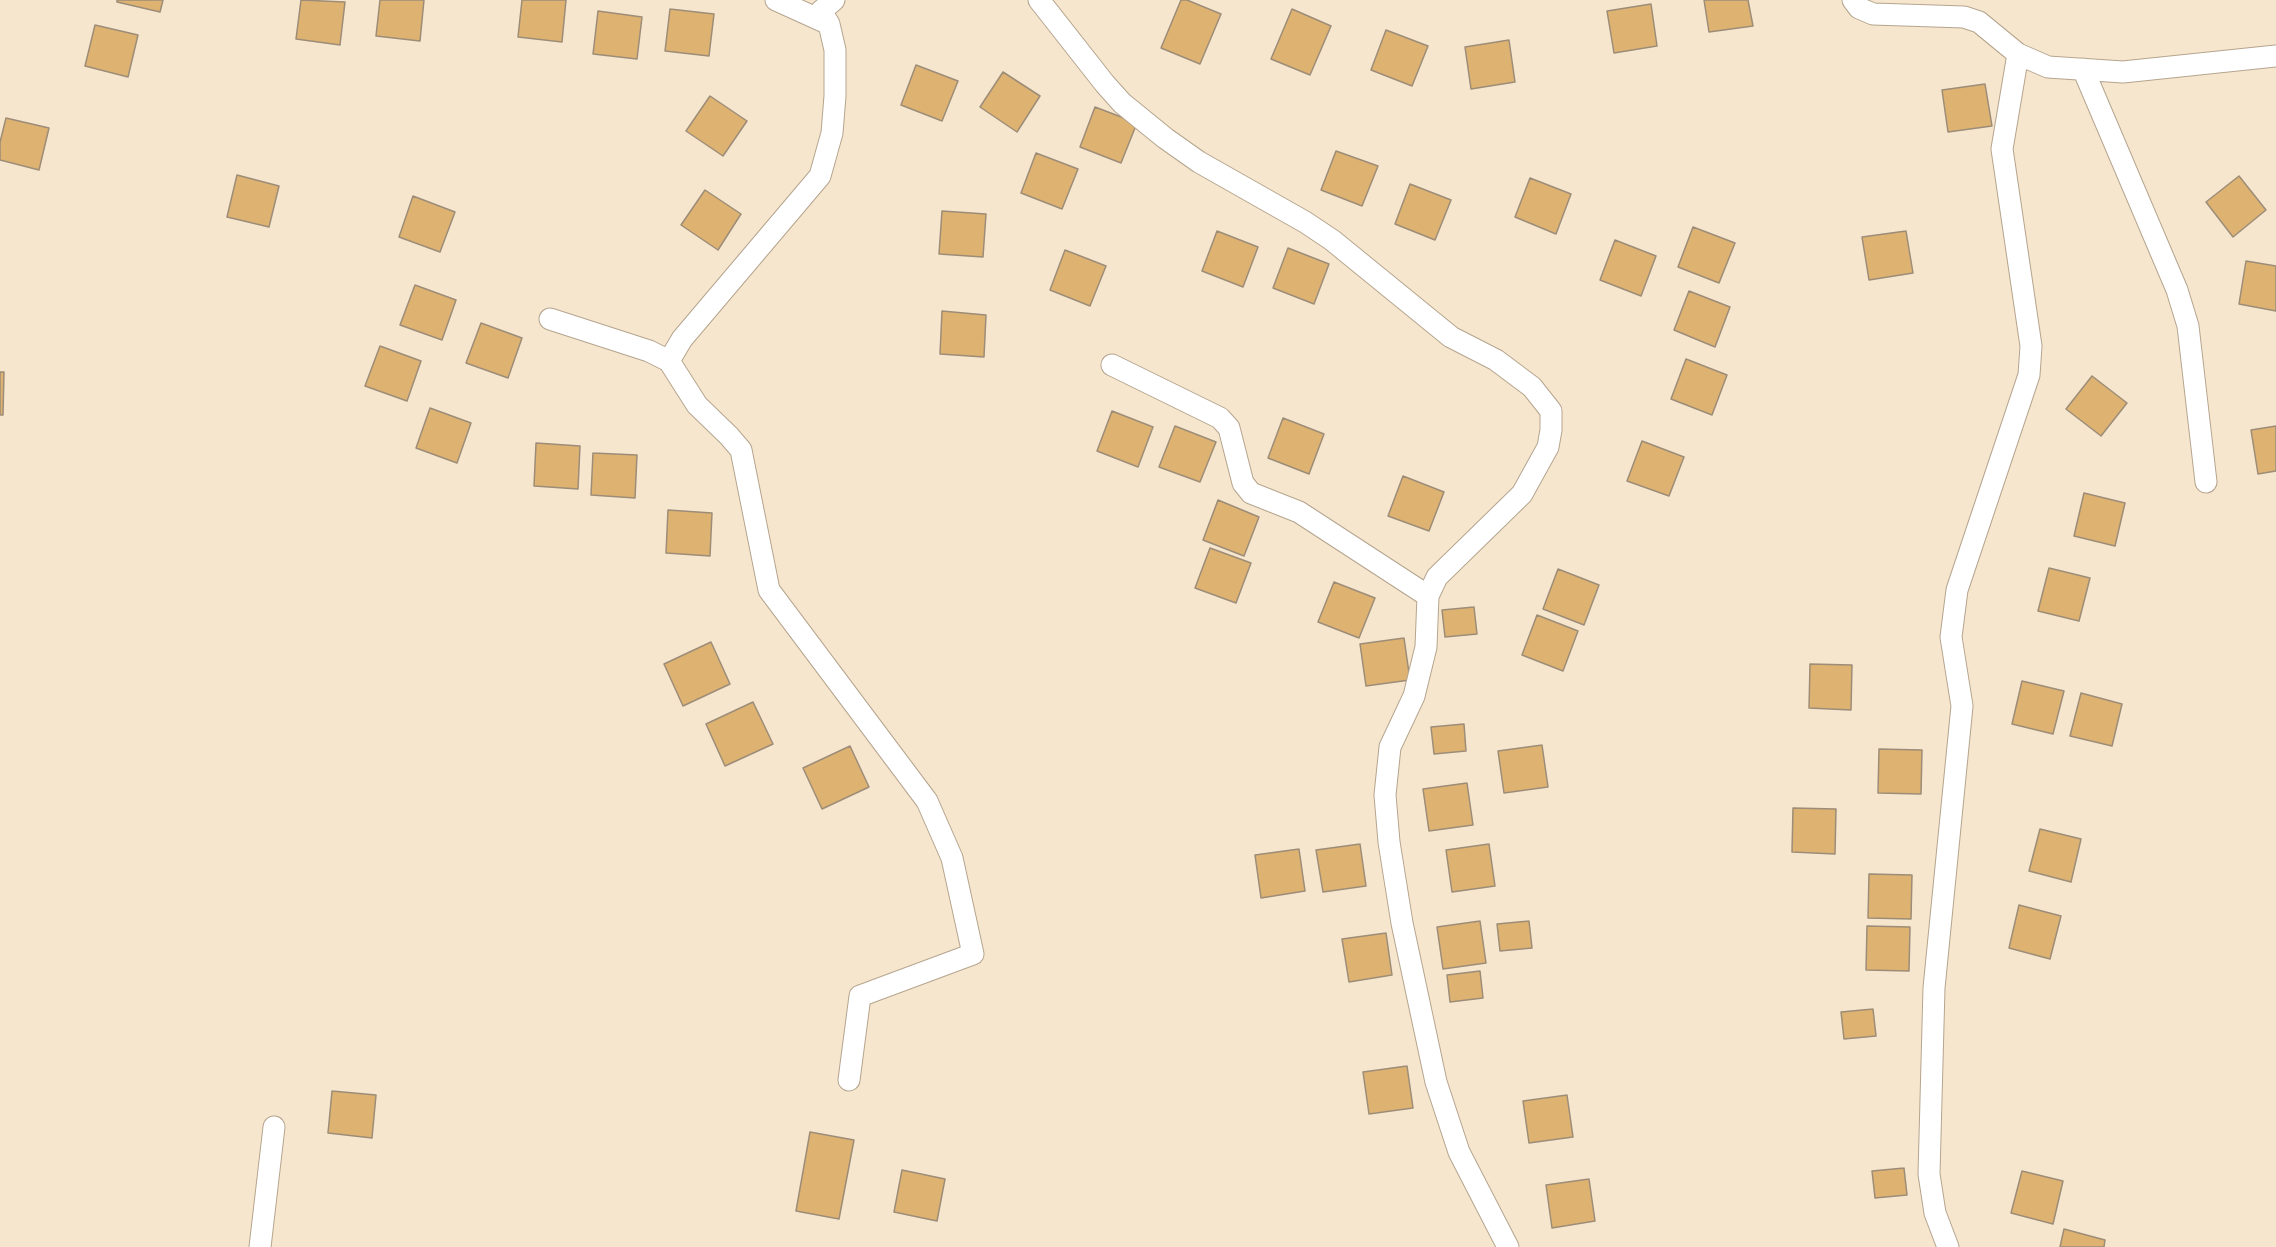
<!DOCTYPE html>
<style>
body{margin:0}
canvas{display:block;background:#f6e6ce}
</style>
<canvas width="2276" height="1247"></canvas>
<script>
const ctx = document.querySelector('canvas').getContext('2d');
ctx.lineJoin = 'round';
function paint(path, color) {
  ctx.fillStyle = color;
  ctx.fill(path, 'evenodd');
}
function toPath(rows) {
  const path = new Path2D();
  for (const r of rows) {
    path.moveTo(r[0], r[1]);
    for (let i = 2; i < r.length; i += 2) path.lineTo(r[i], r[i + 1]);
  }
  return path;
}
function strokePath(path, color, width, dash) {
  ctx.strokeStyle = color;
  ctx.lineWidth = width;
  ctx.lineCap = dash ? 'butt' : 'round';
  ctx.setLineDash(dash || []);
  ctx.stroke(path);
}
const building = toPath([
 [117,0,163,0,160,12,117,2,117,0],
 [301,0,345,2,340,45,296,39,301,0],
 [380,0,424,0,420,41,376,36,380,0],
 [522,0,566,0,562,42,518,37,522,0],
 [1181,0,1187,0,1221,14,1200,64,1161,48,1181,0],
 [1704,0,1748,0,1753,26,1709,32,1704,0],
 [1651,4,1657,46,1614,53,1607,11,1651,4],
 [670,9,714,14,709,56,665,51,670,9],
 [1292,9,1331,26,1310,75,1271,59,1292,9],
 [598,11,642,17,637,59,593,54,598,11],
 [95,25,138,35,128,77,85,66,95,25],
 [1386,30,1428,46,1412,86,1371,70,1386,30],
 [1509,40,1515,82,1471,89,1465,47,1509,40],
 [916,65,958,81,942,121,901,105,916,65],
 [1003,72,1040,96,1017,132,980,107,1003,72],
 [1985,84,1992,126,1948,132,1942,90,1985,84],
 [710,96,747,121,723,156,686,131,710,96],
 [1095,107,1137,123,1121,163,1080,147,1095,107],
 [6,118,49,128,39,170,0,160,0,142,6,118],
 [1336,151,1378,166,1362,206,1321,190,1336,151],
 [1036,153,1078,169,1062,209,1021,193,1036,153],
 [237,175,279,186,269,227,227,217,237,175],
 [2239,176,2266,210,2233,237,2206,202,2239,176],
 [1530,178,1571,194,1556,234,1515,217,1530,178],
 [1410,184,1451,200,1435,240,1395,224,1410,184],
 [705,190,741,214,718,250,681,225,705,190],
 [413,196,455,212,440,252,399,237,413,196],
 [942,211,986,214,983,257,939,254,942,211],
 [1693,227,1735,243,1719,283,1678,267,1693,227],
 [1217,231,1258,247,1243,287,1202,271,1217,231],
 [1906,231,1913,273,1869,280,1862,237,1906,231],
 [1615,240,1656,256,1641,296,1600,280,1615,240],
 [1288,248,1329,264,1314,304,1273,288,1288,248],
 [1065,250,1106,266,1090,306,1050,290,1065,250],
 [2246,261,2276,266,2276,311,2239,304,2246,261],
 [415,285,456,300,442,340,400,325,415,285],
 [1689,291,1730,307,1715,347,1674,330,1689,291],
 [942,311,986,315,984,357,940,354,942,311],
 [481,323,522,338,508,378,466,363,481,323],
 [380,346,421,361,407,401,365,386,380,346],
 [1686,359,1727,375,1712,415,1671,399,1686,359],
 [0,372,4,372,3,415,0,415,0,372],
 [2092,376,2127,403,2101,436,2066,409,2092,376],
 [430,408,471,423,457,463,416,448,430,408],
 [1112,411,1153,427,1138,467,1097,451,1112,411],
 [1283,418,1324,434,1309,474,1268,458,1283,418],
 [1175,426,1216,442,1200,482,1159,467,1175,426],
 [2276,426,2276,471,2258,474,2251,430,2276,426],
 [1642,441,1684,457,1669,496,1627,481,1642,441],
 [536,443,580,446,578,489,534,486,536,443],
 [593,453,637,455,635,498,591,495,593,453],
 [1403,476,1444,492,1429,531,1388,516,1403,476],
 [2084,493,2125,503,2115,546,2074,536,2084,493],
 [1218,500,1259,517,1244,556,1203,540,1218,500],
 [668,510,712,513,710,556,666,553,668,510],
 [1210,548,1251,563,1236,603,1195,588,1210,548],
 [2049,568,2090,578,2079,621,2038,611,2049,568],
 [1558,569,1599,585,1584,625,1543,609,1558,569],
 [1334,582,1375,598,1359,638,1318,622,1334,582],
 [1474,607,1477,634,1445,637,1442,610,1474,607],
 [1537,615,1578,631,1563,671,1522,655,1537,615],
 [1404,638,1410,680,1366,686,1360,644,1404,638],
 [711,642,730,684,683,706,664,664,711,642],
 [1810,664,1852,665,1851,710,1809,708,1810,664],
 [2022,681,2064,691,2053,734,2012,724,2022,681],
 [2081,693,2122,704,2112,746,2070,736,2081,693],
 [753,702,773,744,725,766,706,724,753,702],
 [1464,724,1466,751,1434,754,1431,727,1464,724],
 [1542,745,1548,787,1504,793,1498,751,1542,745],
 [850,746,869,787,822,809,803,768,850,746],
 [1879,749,1922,750,1921,794,1878,793,1879,749],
 [1467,783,1473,825,1429,831,1423,789,1467,783],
 [1793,808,1836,809,1835,854,1792,852,1793,808],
 [2040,829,2081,839,2071,882,2029,871,2040,829],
 [1360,844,1366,886,1323,892,1316,850,1360,844],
 [1489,844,1495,886,1452,892,1446,850,1489,844],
 [1299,849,1305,891,1261,898,1255,855,1299,849],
 [1869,874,1912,875,1911,919,1868,918,1869,874],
 [2019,905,2061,916,2050,959,2009,948,2019,905],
 [1480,921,1486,963,1443,969,1437,927,1480,921],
 [1529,921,1532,948,1500,951,1497,924,1529,921],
 [1867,926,1910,927,1909,971,1866,970,1867,926],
 [1386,933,1392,975,1349,982,1342,939,1386,933],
 [1480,971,1483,998,1450,1002,1447,975,1480,971],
 [1873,1009,1876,1036,1844,1039,1841,1012,1873,1009],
 [1407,1066,1413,1108,1369,1114,1363,1072,1407,1066],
 [332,1091,376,1095,372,1138,328,1133,332,1091],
 [1567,1095,1573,1137,1529,1143,1523,1101,1567,1095],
 [810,1132,854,1140,839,1219,796,1211,810,1132],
 [1904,1168,1907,1195,1875,1198,1872,1171,1904,1168],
 [902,1170,945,1179,937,1221,894,1212,902,1170],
 [2022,1171,2063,1181,2053,1224,2011,1213,2022,1171],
 [1589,1179,1595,1221,1552,1228,1546,1185,1589,1179],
 [2064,1229,2105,1240,2104,1247,2060,1247,2064,1229]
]);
const minor = toPath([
 [776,0,829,24],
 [1039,0,1105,84,1122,103,1165,138,1199,162,1305,222,1332,240,1451,337,1496,360,1532,387,1551,411,1551,430,1548,447,1522,494,1437,577,1428,596,1426,647,1414,696,1390,747,1385,795,1389,842,1402,923,1436,1082,1459,1152,1508,1247],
 [1853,0,1859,8,1873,14,1964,17,1979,22,2018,54,2048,67,2123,72,2276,56],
 [2083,69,2177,290,2188,326,2206,482],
 [550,319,649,351,669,361,682,339,820,176,832,133,835,96,835,50,829,24,821,11,834,0],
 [669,361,697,405,729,436,741,450,769,590,927,801,952,858,973,954,860,996,849,1080],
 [1112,365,1220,418,1229,428,1243,483,1251,493,1299,512,1428,596],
 [260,1247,274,1127],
 [1948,1247,1935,1213,1929,1174,1934,988,1962,706,1951,637,1957,590,2029,375,2031,346,2002,149,2018,54]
]);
paint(building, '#deb271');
strokePath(building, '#9d8d78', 1.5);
strokePath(minor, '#b5a58f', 23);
strokePath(minor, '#fff', 21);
</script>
